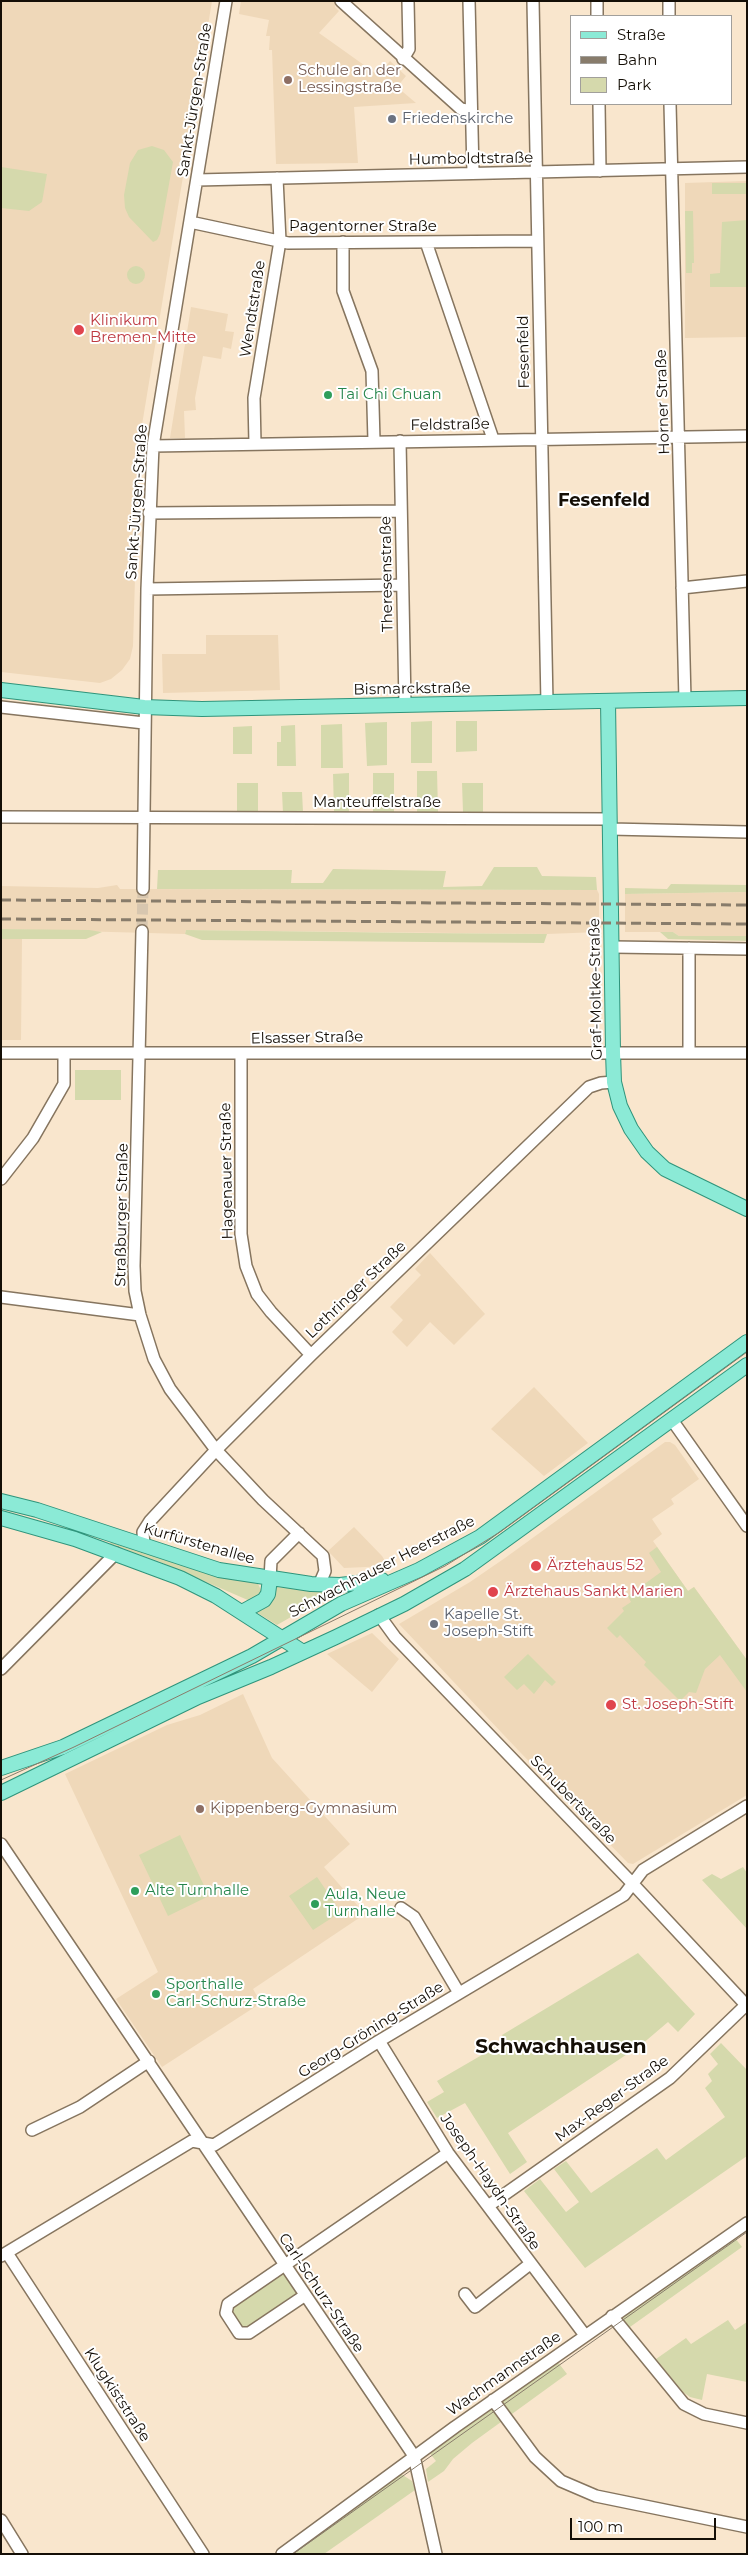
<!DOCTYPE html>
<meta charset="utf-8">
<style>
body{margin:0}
#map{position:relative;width:748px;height:2555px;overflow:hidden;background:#f9e6cd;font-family:Montserrat,sans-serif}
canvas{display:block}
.frame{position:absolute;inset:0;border:2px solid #140e06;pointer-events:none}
.legend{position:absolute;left:570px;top:15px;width:162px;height:90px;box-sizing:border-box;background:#fff;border:1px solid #a19f9b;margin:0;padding:6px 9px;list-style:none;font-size:15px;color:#140e06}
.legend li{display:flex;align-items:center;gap:10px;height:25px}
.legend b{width:25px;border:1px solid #a19f9b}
.scale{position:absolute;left:570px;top:2518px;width:146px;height:22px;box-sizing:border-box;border:2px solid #140e06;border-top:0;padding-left:6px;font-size:15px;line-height:18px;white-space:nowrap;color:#140e06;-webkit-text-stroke:4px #fff;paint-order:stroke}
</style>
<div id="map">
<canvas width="748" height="2555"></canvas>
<div class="frame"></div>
<ul class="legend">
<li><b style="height:6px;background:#8bead6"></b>Straße</li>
<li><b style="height:6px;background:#887c6b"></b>Bahn</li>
<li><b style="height:14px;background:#d5d9ac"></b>Park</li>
</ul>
<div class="scale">100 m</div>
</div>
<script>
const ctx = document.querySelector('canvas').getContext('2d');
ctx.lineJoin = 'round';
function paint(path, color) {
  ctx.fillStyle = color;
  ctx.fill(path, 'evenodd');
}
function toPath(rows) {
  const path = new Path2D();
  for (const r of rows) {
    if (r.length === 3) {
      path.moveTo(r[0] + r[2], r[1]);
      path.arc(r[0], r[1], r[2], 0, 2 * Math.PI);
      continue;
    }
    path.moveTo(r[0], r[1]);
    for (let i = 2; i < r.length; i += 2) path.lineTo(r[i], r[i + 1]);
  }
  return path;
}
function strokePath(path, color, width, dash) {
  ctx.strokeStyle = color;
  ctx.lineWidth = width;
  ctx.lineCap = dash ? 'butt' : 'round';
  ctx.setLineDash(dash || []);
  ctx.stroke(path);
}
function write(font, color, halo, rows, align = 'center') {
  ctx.font = font + ' Montserrat,sans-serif';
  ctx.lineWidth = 4;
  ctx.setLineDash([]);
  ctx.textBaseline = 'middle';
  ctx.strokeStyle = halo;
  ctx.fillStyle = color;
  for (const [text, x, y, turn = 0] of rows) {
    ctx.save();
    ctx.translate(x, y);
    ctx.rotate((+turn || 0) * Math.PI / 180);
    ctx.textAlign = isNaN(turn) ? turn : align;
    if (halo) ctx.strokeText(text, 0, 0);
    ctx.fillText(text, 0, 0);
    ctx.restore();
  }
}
const built = toPath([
 [1,1,212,1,139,443,133,646,130,659,122,670,111,679,100,683,1,672],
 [241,1,335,1,335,7,339,11,319,33,378,75,390,61,406,76,397,87,416,103,354,107,358,163,276,164,272,50,269,50,270,36,266,36,269,20,239,14],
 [747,181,747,337,685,338,685,183],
 [191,307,228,314,225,331,234,332,231,349,223,347,221,359,203,356,195,398,196,410,184,411,185,438,170,438],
 [206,635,278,635,280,690,163,693,162,654,206,654],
 [117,885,120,889,597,890,599,894,599,932,547,934,186,930,185,934,1,929,1,886,98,888],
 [747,892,747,936,679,936,673,932,625,932,625,894],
 [1,939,22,939,21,1040,1,1040],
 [430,1253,485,1314,454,1345,430,1322,407,1347,392,1332,403,1320,390,1307,421,1275,415,1269],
 [534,1387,588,1443,544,1476,491,1429],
 [665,1442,670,1442,675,1445,699,1479,671,1499,674,1504,652,1519,662,1534,653,1541,688,1591,694,1587,747,1660,747,1795,633,1864,628,1863,518,1750,399,1624,470,1582,505,1558],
 [354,1527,382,1556,388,1566,344,1568,328,1551],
 [372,1633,399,1659,372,1692,327,1654],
 [243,1694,272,1758,350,1844,324,1867,365,1914,253,1989,261,2003,162,2067,116,1999,158,1972,65,1774,167,1725,200,1715]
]);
const green = toPath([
 [152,146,164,150,173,162,160,234,157,240,153,242,129,217,125,208,124,195,130,163,138,150],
 [1,167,47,174,42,202,29,211,1,208],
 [712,183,747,183,747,194,712,194],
 [685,211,693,211,694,263,692,263,692,273,686,273],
 [747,220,747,287,710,287,710,274,720,273,722,222],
 [136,275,9],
 [432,721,432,763,411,763,411,722],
 [456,721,477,721,477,751,456,752],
 [387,722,387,765,367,766,365,723],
 [342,724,343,768,321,768,321,725],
 [295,725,296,766,277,766,277,742,281,742,281,726],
 [252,726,252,754,233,754,233,727],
 [417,771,437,771,438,812,417,812],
 [349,773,349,812,334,812,333,774],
 [373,773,394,773,394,812,373,812],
 [237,783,258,783,258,813,237,813],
 [462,783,483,783,483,812,463,812],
 [282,792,302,792,303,812,283,813],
 [494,867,537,867,542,876,596,877,597,890,157,889,158,870,292,870,291,883,323,883,333,869,446,871,443,887,482,886],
 [671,884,747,885,747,892,625,894,625,888,667,889],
 [1,929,89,930,102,932,86,939,1,939],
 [186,930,421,933,547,934,544,943,202,940,185,934],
 [660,932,673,932,679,936,747,936,747,941,668,939],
 [75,1070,121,1070,121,1100,75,1100],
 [111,1542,213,1574,258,1584,262,1592,260,1596,250,1601,158,1561,110,1544],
 [657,1547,688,1591,694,1587,747,1660,747,1692,720,1655,705,1669,696,1693,689,1692,680,1701,644,1665,646,1662,620,1635,617,1638,607,1628,624,1611,622,1608,631,1602,628,1596,661,1572,649,1553],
 [274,1587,338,1590,277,1625,253,1610],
 [528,1654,556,1682,552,1686,545,1680,534,1694,524,1684,517,1690,504,1677],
 [180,1835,209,1896,168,1916,139,1855],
 [743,1867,747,1873,747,1929,702,1880,712,1874,721,1879],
 [317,1877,341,1912,313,1930,289,1896],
 [638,1953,695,2014,678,2032,668,2022,641,2045,508,2133,527,2162,510,2174,465,2103,437,2118,427,2102,444,2092,437,2081,506,2041,502,2035],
 [721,2043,747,2070,747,2156,585,2268,524,2191,540,2179,566,2212,579,2202,554,2169,566,2161,591,2193,657,2148,666,2160,725,2117,705,2088,712,2081,708,2074,718,2064,710,2054],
 [735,2238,742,2247,630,2327,626,2326,623,2318,626,2314],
 [278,2273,285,2273,297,2291,297,2296,252,2327,244,2328,237,2326,231,2317,233,2303],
 [728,2320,735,2330,747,2322,747,2382,707,2374,702,2400,690,2397,683,2392,656,2359,686,2338,691,2344],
 [557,2361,567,2374,472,2443,453,2459,444,2471,428,2482,426,2469,436,2461,428,2451,477,2420],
 [401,2474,412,2481,415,2490,324,2554,289,2554]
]);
const minorTunnel = toPath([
 [142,931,143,889]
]);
const minor = toPath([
 [341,1,461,109,471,111],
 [469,1,473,173],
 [533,1,547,703],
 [597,1,597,16],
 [669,1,669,16],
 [403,59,409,49,408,1],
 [599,104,600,171],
 [670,104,685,700],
 [197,180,747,167],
 [190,222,288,243,537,241],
 [343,242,343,291,372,371,374,441],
 [426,242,493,439],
 [400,441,405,705],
 [255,444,254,398,280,241,277,178],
 [153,446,747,436],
 [149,513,400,511],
 [682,588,747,581],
 [147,589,402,585],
 [1,707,144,723],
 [1,817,610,819],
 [610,829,747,832],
 [143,889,147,589,153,446,226,1],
 [142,931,134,1266,135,1291,140,1315,154,1359,170,1389,216,1450,263,1500,323,1556,325,1571,319,1585],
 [613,947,747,949],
 [689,948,689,1052],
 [1,1053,747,1053],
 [241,1054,241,1234,246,1266,257,1294,271,1312,311,1355],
 [1,1179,33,1138,64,1084,64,1054],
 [1,1297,140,1315],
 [672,1420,747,1526],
 [144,1546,143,1532,150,1521,216,1450,311,1355,589,1087,601,1083,614,1082],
 [270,1579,271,1561,299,1533],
 [379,1615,395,1637,632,1883,747,2006],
 [1,1669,116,1553],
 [1,1844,414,2456,436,2554],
 [401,1908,414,1917,459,1993],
 [379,2041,448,2153,584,2334],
 [32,2130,80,2107,149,2061],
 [488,2206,670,2078,746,2005],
 [7,2253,203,2554],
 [1,2256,192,2141,214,2145,379,2041,624,1895,643,1870,747,1806],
 [465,2294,475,2307,530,2264],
 [304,2296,249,2333,239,2333,226,2313,228,2304,448,2153],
 [612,2316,684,2404,704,2414,747,2423],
 [493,2400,535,2457,561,2481,596,2496,747,2527],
 [1,2520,22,2554],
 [282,2554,455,2427,747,2223]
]);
const major = toPath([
 [1,690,144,707,202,709,747,698],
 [608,701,613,1052,614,1082,620,1106,631,1129,647,1152,665,1169,747,1209],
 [1,1501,37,1510,219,1570,311,1584,340,1585,382,1580],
 [1,1518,75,1539,180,1578,216,1596,303,1652],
 [242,1612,264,1600,268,1594,270,1579],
 [1,1768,63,1747,252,1656,341,1604,419,1570,480,1537,747,1342],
 [1,1793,198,1697,271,1667,336,1637,404,1604,465,1569,747,1365]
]);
const tram = toPath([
 [1,1780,74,1747,445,1566,500,1532,747,1352],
 [293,2554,747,2232]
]);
const rail = toPath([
 [1,900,747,905],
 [1,919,747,924]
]);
const markers = [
 [288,80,5,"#8d6e63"],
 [392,119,5,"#6b7280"],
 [79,330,6,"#e0444e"],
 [328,395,5,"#2e9e5b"],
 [536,1566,6,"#e0444e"],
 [493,1592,6,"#e0444e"],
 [434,1624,5,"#6b7280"],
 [611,1705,6,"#e0444e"],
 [200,1809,5,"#8d6e63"],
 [135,1891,5,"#2e9e5b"],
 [315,1904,5,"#2e9e5b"],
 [156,1994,5,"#2e9e5b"]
];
const educationNames = [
 ["Schule an der",298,71],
 ["Lessingstraße",298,88],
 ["Kippenberg-Gymnasium",210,1809]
];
const streetNames = [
 ["Sankt-Jürgen-Straße",195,100,-81],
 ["Humboldtstraße",471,159,-1],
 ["Pagentorner Straße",363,227],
 ["Wendtstraße",253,309,-81],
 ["Fesenfeld",524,352,-91],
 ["Horner Straße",663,402,-92],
 ["Feldstraße",450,425,-1],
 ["Sankt-Jürgen-Straße",137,502,-86],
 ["Theresenstraße",387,574,-91],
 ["Bismarckstraße",412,689,-1],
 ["Manteuffelstraße",377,803],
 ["Graf-Moltke-Straße",596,989,-91],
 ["Elsasser Straße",307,1038,-1],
 ["Hagenauer Straße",227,1171,-91],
 ["Straßburger Straße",122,1215,-89],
 ["Lothringer Straße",356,1290,-44],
 ["Kurfürstenallee",199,1544,16],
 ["Schwachhauser Heerstraße",382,1567,-27],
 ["Schubertstraße",573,1800,46],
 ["Georg-Gröning-Straße",371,2030,-32],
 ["Max-Reger-Straße",612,2099,-36],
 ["Joseph-Haydn-Straße",490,2182,55],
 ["Carl-Schurz-Straße",321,2293,56],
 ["Wachmannstraße",504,2374,-35],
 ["Klugkiststraße",117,2395,57]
];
const worshipNames = [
 ["Friedenskirche",402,119],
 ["Kapelle St.",444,1615],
 ["Joseph-Stift",444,1632]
];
const healthNames = [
 ["Klinikum",90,321],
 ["Bremen-Mitte",90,338],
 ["Ärztehaus 52",547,1566],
 ["Ärztehaus Sankt Marien",504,1592],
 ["St. Joseph-Stift",622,1705]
];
const leisureNames = [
 ["Tai Chi Chuan",338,395],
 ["Alte Turnhalle",145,1891],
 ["Aula, Neue",325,1895],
 ["Turnhalle",325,1912],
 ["Sporthalle",166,1985],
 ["Carl-Schurz-Straße",166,2002]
];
const quarterNames = [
 ["Fesenfeld",604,501]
];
const districtNames = [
 ["Schwachhausen",561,2047]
];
paint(built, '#efd8b9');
paint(green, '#d5d9ac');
strokePath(minorTunnel, '#d7c6af', 11, [11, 5.5]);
strokePath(minor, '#86755f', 14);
strokePath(major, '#2f947b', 16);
strokePath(minor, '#fff', 11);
strokePath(major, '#8bead6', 14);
strokePath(tram, '#887c6b', 1);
strokePath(rail, '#887c6b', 3, [10, 5]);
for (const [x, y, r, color] of markers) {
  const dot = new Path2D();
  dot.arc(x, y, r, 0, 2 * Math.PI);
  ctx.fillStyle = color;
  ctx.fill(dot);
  strokePath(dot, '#fff', 2);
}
write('15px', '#785e54', '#fff', educationNames, 'left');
write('15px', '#140e06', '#fff', streetNames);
write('15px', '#5b616d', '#fff', worshipNames, 'left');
write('15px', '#be3a42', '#fff', healthNames, 'left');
write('15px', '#27864d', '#fff', leisureNames, 'left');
write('bold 18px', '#140e06', '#fff', quarterNames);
write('bold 20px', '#140e06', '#fff', districtNames);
</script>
